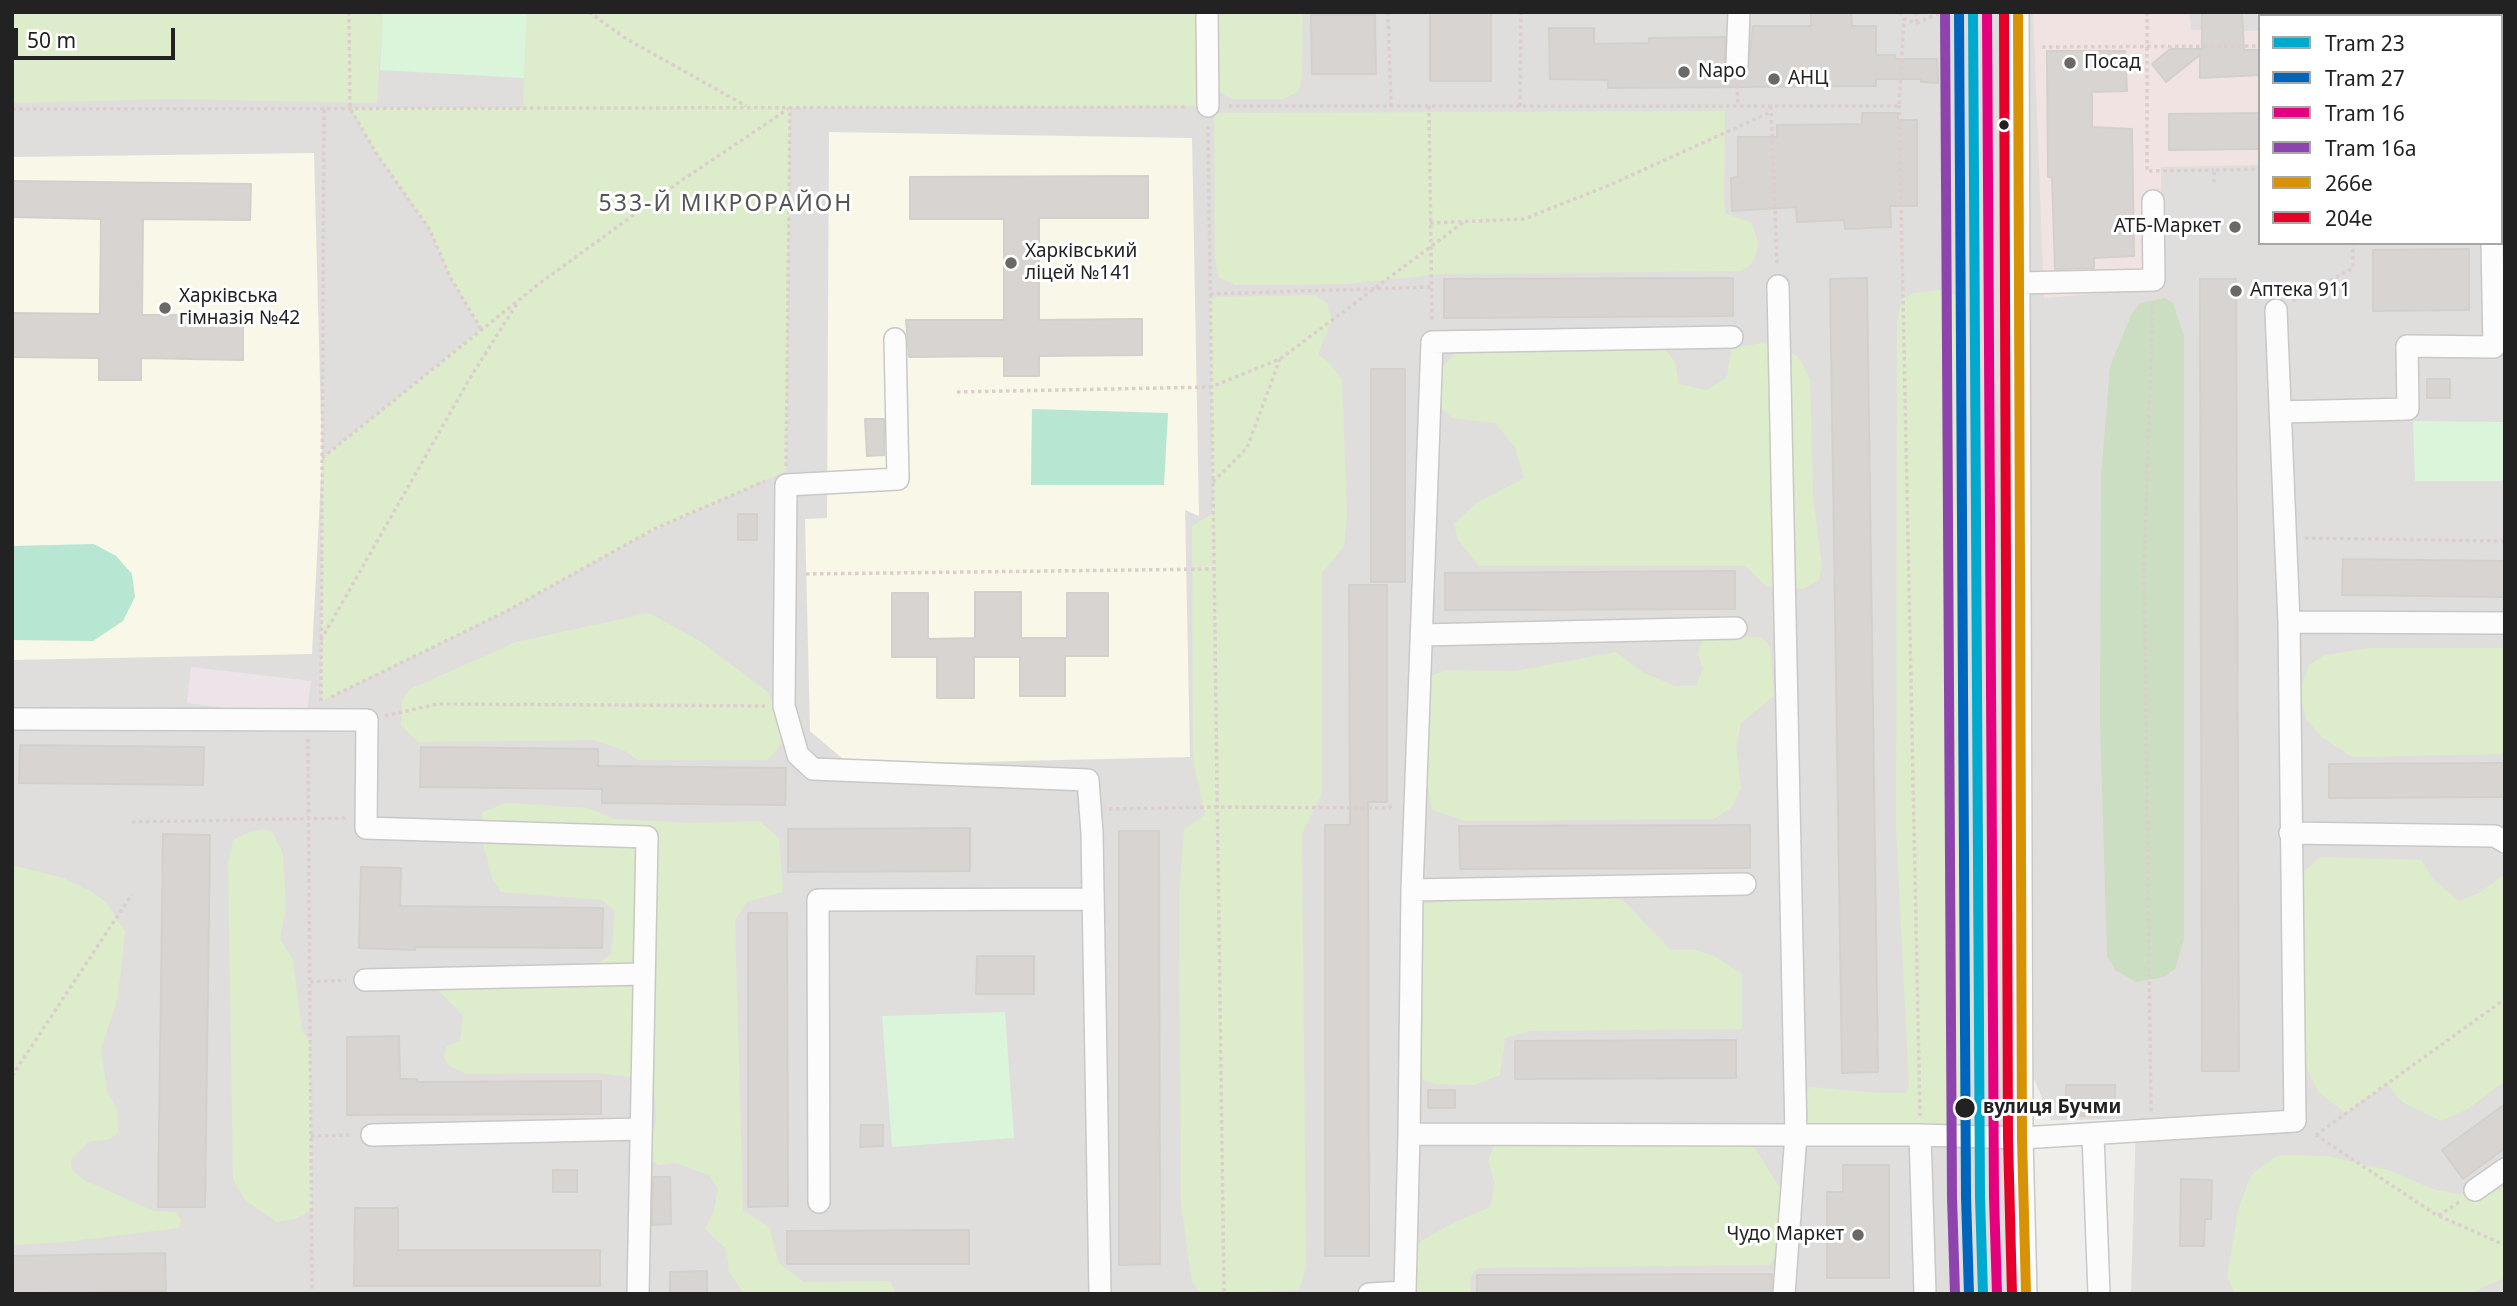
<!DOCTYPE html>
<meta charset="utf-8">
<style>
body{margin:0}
#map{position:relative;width:2517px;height:1306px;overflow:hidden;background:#f0eeeb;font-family:"Noto Sans",sans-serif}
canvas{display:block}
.frame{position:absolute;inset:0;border:14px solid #222;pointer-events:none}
.legend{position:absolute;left:2258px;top:14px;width:245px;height:231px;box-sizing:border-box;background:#fff;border:2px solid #a7a7a7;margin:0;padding:9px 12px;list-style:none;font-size:21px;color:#222}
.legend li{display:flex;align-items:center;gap:14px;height:35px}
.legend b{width:35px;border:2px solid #a7a7a7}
.scale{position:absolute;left:14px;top:28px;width:161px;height:32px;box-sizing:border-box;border:4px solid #222;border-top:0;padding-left:9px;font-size:21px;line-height:24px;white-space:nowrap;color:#222;-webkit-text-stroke:5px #fff;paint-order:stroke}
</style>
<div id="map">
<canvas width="2517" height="1306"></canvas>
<div class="frame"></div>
<ul class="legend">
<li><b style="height:9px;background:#00a9ce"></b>Tram 23</li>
<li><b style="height:9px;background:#0065bd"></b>Tram 27</li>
<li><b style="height:9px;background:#e5007d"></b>Tram 16</li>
<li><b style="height:9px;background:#8e44ad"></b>Tram 16a</li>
<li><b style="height:9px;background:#d79205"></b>266е</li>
<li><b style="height:9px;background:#e4002b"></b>204е</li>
</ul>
<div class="scale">50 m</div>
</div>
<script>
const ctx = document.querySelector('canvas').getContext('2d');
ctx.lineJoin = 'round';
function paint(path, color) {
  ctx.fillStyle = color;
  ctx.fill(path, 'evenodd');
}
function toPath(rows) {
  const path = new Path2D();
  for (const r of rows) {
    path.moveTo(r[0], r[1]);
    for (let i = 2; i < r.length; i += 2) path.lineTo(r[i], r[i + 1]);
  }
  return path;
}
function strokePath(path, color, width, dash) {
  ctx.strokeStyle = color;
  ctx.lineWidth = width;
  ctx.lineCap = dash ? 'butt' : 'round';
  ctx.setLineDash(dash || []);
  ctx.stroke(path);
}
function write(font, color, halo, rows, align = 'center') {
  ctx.font = font + ' "Noto Sans",sans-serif';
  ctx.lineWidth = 6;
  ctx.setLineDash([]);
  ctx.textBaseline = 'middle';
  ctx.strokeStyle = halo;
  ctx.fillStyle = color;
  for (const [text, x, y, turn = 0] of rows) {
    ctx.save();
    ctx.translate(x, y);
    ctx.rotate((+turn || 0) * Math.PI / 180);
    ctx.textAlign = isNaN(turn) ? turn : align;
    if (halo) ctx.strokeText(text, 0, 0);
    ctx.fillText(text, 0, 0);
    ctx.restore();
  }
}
const residential = toPath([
 [12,12,2015,12,2017,1294,12,1294],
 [2029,12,2505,12,2505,1294,2131,1294,2136,1119,2051,1120,2034,1079],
 [2260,16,2501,16,2501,243,2260,243]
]);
const commercial = toPath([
 [2033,12,2189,12,2191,30,2260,31,2260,165,2161,167,2162,288,2044,298]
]);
const industrial = toPath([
 [191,667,311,681,306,718,187,703]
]);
const education = toPath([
 [829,132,1192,138,1199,516,1185,510,1190,757,850,765,810,731,805,519,827,518],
 [314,153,322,458,312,654,12,660,12,157]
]);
const grass = toPath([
 [12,12,383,12,377,103,173,99,12,103],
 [527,12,1207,12,1208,106,790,108,786,471,642,536,505,612,321,702,322,458,481,329,450,277,430,230,376,153,350,108,523,108],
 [1215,12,1303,12,1302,77,1299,91,1283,99,1232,99,1216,90],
 [2501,44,2505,44,2505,185,2501,185],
 [1725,111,1724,200,1726,214,1752,223,1759,246,1752,263,1742,271,1442,274,1346,284,1236,285,1219,278,1215,259,1214,113],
 [1940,290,1956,296,1959,311,1968,1121,1956,1129,1811,1130,1803,1124,1802,1114,1806,1091,1811,1087,1881,1093,1906,1093,1909,1086,1896,826,1897,321,1902,299,1913,293],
 [1316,295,1328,305,1332,320,1318,354,1328,362,1342,379,1347,517,1344,547,1322,573,1322,793,1302,834,1306,1267,1299,1290,1201,1294,1192,1282,1181,1205,1179,896,1184,829,1205,815,1193,760,1192,526,1213,513,1210,300,1216,297],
 [1763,343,1798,356,1810,379,1813,496,1822,567,1819,580,1803,589,1766,586,1745,566,1479,566,1458,540,1454,524,1475,504,1524,478,1515,447,1495,423,1452,418,1442,409,1441,369,1454,354,1665,348,1675,362,1679,384,1706,390,1726,378,1732,348],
 [649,613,700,641,768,692,778,719,782,743,768,760,638,760,623,750,594,740,418,742,401,726,402,700,410,689,516,642],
 [1761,637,1770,646,1774,696,1741,723,1736,748,1741,788,1731,808,1714,819,1465,821,1432,810,1425,771,1429,677,1445,670,1515,671,1616,652,1644,673,1675,686,1696,686,1703,669,1698,654,1702,638],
 [2368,648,2505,648,2505,754,2352,757,2322,737,2306,719,2299,693,2309,665,2325,655],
 [507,803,587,808,615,819,693,823,760,821,779,838,783,892,747,902,735,920,743,1210,769,1227,779,1263,804,1282,890,1281,896,1294,744,1294,729,1272,726,1249,705,1229,713,1213,718,1190,709,1175,675,1163,659,1165,651,1161,650,1134,656,1124,655,1097,648,1079,597,1073,466,1074,449,1066,444,1057,447,1046,460,1041,463,1016,432,984,436,972,444,966,593,967,611,954,615,912,602,900,501,892,492,879,483,844,482,812],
 [264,829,273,833,283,854,286,907,280,939,293,959,302,1031,310,1041,312,1210,295,1219,277,1222,245,1200,233,1180,228,863,234,839,250,832],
 [2321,857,2421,860,2434,880,2459,901,2479,893,2505,874,2505,1081,2468,1109,2441,1121,2402,1102,2387,1084,2346,1113,2319,1093,2305,1065,2298,876],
 [12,865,63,878,92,892,106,902,125,931,118,997,101,1049,107,1091,117,1110,119,1132,110,1139,88,1142,71,1160,72,1170,84,1180,154,1211,177,1212,181,1221,179,1228,65,1242,12,1245],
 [1618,895,1671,950,1696,950,1716,957,1742,974,1742,1029,1529,1031,1505,1038,1500,1075,1475,1085,1435,1084,1422,1079,1419,1049,1418,924,1423,904,1495,896],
 [1495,1143,1734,1144,1755,1148,1785,1197,1781,1249,1770,1265,1478,1268,1471,1276,1470,1294,1409,1294,1414,1251,1422,1240,1455,1222,1490,1207,1495,1183,1488,1161],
 [2278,1155,2326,1156,2389,1170,2435,1190,2479,1197,2496,1191,2505,1185,2505,1278,2468,1294,2235,1294,2227,1277,2238,1210,2251,1175]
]);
const forest = toPath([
 [2165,298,2173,303,2184,336,2184,940,2175,969,2164,977,2136,982,2115,970,2107,956,2100,723,2101,477,2110,366,2132,313,2140,303]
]);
const park = toPath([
 [383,12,527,12,524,78,380,70],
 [2413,421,2505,422,2505,481,2415,481],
 [1005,1012,1014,1138,892,1147,882,1016]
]);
const pitch = toPath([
 [1032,409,1168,413,1164,485,1031,485],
 [94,544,116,556,132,574,135,597,123,621,93,641,12,640,12,546]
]);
const building = toPath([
 [1430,12,1491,12,1491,81,1430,81,1430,12],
 [1811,12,1851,12,1852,26,1876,26,1876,55,1895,55,1895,59,1937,59,1938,83,1921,82,1921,79,1876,79,1876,86,1608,88,1608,80,1550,79,1549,28,1594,28,1594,44,1649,43,1649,38,1725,37,1725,70,1731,76,1737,78,1748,71,1753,26,1811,26,1811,12],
 [2202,12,2242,12,2244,50,2260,50,2260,75,2200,78,2200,55,2166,82,2152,64,2170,49,2202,49,2202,12],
 [1311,15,1375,15,1376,74,1312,74,1311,15],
 [2047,51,2125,51,2127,91,2092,92,2092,127,2132,129,2134,256,2094,258,2094,268,2055,269,2052,177,2048,177,2047,51],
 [1862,113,1898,113,1898,120,1917,120,1917,206,1890,206,1891,227,1845,229,1844,220,1797,222,1796,207,1732,211,1731,178,1738,177,1738,137,1777,137,1777,125,1862,124,1862,113],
 [2260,113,2260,149,2169,150,2169,114,2260,113],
 [1148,176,1148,218,1039,218,1039,320,1142,319,1142,355,1039,356,1039,376,1004,376,1004,356,909,357,906,320,1004,320,1004,219,910,219,910,177,1148,176],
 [12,181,251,184,250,220,143,219,142,315,243,315,243,360,141,358,141,380,99,380,99,358,12,357,12,313,100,314,101,219,12,217,12,181],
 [2469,249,2469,310,2373,311,2373,250,2469,249],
 [1733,278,1733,316,1444,318,1444,279,1733,278],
 [1867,278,1878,1072,1842,1073,1830,279,1867,278],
 [2200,279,2236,279,2239,1071,2202,1071,2200,279],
 [1371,369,1405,369,1405,582,1371,582,1371,369],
 [2427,379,2450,379,2450,398,2427,398,2427,379],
 [865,419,884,419,884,455,867,456,865,419],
 [738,514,757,514,757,540,738,540,738,514],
 [2343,559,2505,561,2505,597,2342,595,2343,559],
 [1735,571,1735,609,1445,610,1445,573,1735,571],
 [1349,585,1387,585,1387,802,1368,802,1369,1256,1325,1256,1325,825,1350,825,1349,585],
 [975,592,1021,592,1021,638,1067,638,1067,593,1108,593,1108,656,1065,656,1065,696,1020,696,1020,657,974,657,974,698,937,698,937,657,892,657,892,593,928,593,928,639,975,638,975,592],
 [20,745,204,747,203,785,19,783,20,745],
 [421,747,598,749,598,766,786,768,785,805,602,803,602,789,420,787,421,747],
 [2505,763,2505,797,2329,798,2329,764,2505,763],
 [1750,825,1750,868,1460,869,1459,826,1750,825],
 [970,828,970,871,788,872,788,829,970,828],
 [1119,831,1159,831,1160,1264,1119,1265,1119,831],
 [163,834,210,835,205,1207,158,1207,163,834],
 [361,867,401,868,400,906,603,908,602,948,415,947,415,950,359,948,361,867],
 [748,913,787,913,788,1206,748,1207,748,913],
 [977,956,1034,956,1034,994,976,994,977,956],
 [399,1036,400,1079,417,1079,417,1082,601,1081,601,1114,347,1115,347,1037,399,1036],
 [1736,1040,1736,1078,1515,1079,1515,1041,1736,1040],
 [2066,1085,2115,1085,2115,1115,2066,1116,2066,1085],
 [1428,1090,1455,1090,1455,1108,1428,1108,1428,1090],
 [2505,1104,2505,1148,2463,1179,2442,1150,2505,1104],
 [861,1125,883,1125,883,1146,860,1147,861,1125],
 [1843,1165,1889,1165,1889,1278,1827,1278,1827,1192,1843,1192,1843,1165],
 [553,1170,577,1170,577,1192,553,1192,553,1170],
 [653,1177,670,1177,671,1224,652,1225,653,1177],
 [2181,1179,2212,1180,2211,1219,2205,1219,2204,1246,2180,1246,2181,1179],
 [355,1208,398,1208,398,1250,600,1250,600,1286,354,1286,355,1208],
 [969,1230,969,1264,787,1264,787,1231,969,1230],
 [165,1253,166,1291,12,1293,12,1256,165,1253],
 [707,1271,707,1294,670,1294,670,1272,707,1271],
 [1772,1274,1771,1294,1477,1294,1477,1275,1772,1274]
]);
const path = toPath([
 [349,12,350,108,376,153,430,230,450,277,481,329],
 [589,12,625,38,746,106],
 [1388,12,1391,106],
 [1900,12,1904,19,1917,23,1942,12],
 [1916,12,1917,23],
 [1987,12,1991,49,1996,49],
 [2147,12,2147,171,2214,170],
 [2494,12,2494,16],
 [2301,16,2301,12],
 [2501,44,2505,44],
 [2042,47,2260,46],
 [1737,85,1738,105],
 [1899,105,1920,1116],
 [1229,106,1899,106,1904,19],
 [1429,106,1432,321],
 [1520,106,1521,12],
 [1771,106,1777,264],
 [12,109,1187,107],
 [1208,126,1224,1294],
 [2214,182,2214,170,2260,169],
 [2501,184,2505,184],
 [1430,223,1524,219,1612,184,1771,112],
 [1210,294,1431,287],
 [2293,301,2353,268,2353,243],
 [957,392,1211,387,1280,359,1465,221],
 [322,458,540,283,675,185,788,109],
 [786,466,790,107],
 [1213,482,1247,448,1280,359],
 [2305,538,2505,541],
 [806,574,1214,569],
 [321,640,470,378,518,302],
 [331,697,505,612,654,529,765,481],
 [321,701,324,108],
 [385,716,437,704,765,706],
 [308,739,312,1294],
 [1109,809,1217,807,1389,808,1393,804],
 [132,822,346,818],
 [310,982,346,980],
 [12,1076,132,894],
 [2151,1111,2144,566,2153,300],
 [2316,1135,2505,999],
 [2316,1135,2438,1216,2459,1202],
 [311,1136,351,1135],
 [2439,1216,2505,1245]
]);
const minor = toPath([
 [1207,12,1208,106],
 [2018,12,2022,1138,2026,1294],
 [1737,65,1739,12],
 [2501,232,2505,232],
 [2019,283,2154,280,2153,201],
 [895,339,898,479,786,485,784,706,798,755,813,769,1088,780,1092,833,1100,1294],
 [2280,412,2408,409,2407,346,2494,347,2492,243],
 [2289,622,2505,623],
 [1421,635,1736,628],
 [12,719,367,720,366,828,647,837,638,1294],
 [2290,833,2495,836,2505,842],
 [1412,890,1745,884],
 [365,980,644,974],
 [1409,1134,1412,890,1432,342,1732,337],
 [372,1135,641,1129],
 [1920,1135,1925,1294],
 [2093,1135,2099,1294],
 [2475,1190,2505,1169],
 [819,1202,818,900,1093,899],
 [1369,1294,1405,1292,1409,1134,1796,1135,1778,286],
 [1784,1294,1796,1135,1920,1135,2022,1138,2295,1121,2289,622,2276,310]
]);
const bus1 = toPath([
 [2018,12,2022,1138,2026,1294]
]);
const bus2 = toPath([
 [2004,12,2008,1138,2012,1294]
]);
const tram1 = toPath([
 [1973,12,1980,1197,1983,1294]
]);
const tram2 = toPath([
 [1959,12,1966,1197,1969,1294]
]);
const tram3 = toPath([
 [1987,12,1994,1197,1997,1294]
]);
const tram4 = toPath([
 [1945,12,1952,1197,1955,1294]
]);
const markers = [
 [2070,63,7,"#6a6968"],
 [1684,72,7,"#6a6968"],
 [1774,79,7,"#6a6968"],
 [2004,125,6,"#222"],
 [2235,227,7,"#6a6968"],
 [1011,263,7,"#6a6968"],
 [2236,291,7,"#6a6968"],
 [165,308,7,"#6a6968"],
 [1965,1108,11,"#222"],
 [1858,1235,7,"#6a6968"]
];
const poiNames = [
 ["Посад",2084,63],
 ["Napo",1698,72],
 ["АНЦ",1788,79],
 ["АТБ-Маркет",2221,227,"right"],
 ["Харківський",1025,252],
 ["ліцей №141",1025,274],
 ["Аптека 911",2250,291],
 ["Харківська",179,297],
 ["гімназія №42",179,319],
 ["Чудо Маркет",1844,1235,"right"]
];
const stopNames = [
 ["вулиця Бучми",1983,1108]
];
const quarterNames = [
 ["533-Й МІКРОРАЙОН",726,204]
];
paint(residential, '#dfdedc');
paint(commercial, '#f1e3e1');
paint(industrial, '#ede4e9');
paint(education, '#f8f7e8');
paint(grass, '#ddeccb');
paint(forest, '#cbdec1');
paint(park, '#daf5da');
paint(pitch, '#b7e6d2');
paint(building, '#d7d4d2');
strokePath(building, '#d3d0cc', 2);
strokePath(minor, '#c9c8c7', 24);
strokePath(path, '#dccecd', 3.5, [3.5, 3.5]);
strokePath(minor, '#fdfcfc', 21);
strokePath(bus1, '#d79205', 10);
strokePath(bus2, '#e4002b', 10);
strokePath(tram1, '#00a9ce', 10);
strokePath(tram2, '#0065bd', 10);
strokePath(tram3, '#e5007d', 10);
strokePath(tram4, '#8e44ad', 10);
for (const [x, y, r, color] of markers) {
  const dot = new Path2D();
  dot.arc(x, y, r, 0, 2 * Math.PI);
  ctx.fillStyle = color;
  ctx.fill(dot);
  strokePath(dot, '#fff', 2.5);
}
write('19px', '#222', '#fff', poiNames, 'left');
write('bold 19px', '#222', '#fff', stopNames, 'left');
ctx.letterSpacing = '2px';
write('23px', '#555', '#fff', quarterNames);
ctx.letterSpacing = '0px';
</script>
